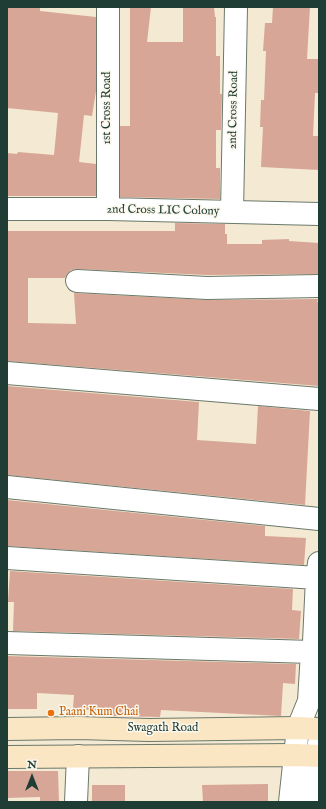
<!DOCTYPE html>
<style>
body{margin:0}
#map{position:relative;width:326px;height:809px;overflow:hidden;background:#f4e9d2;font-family:"IM FELL English",serif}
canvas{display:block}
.frame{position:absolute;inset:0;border:8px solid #1f3d34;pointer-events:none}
.north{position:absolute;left:12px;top:757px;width:40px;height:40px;-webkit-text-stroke:3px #fbf7ec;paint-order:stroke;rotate:0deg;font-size:11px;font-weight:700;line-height:16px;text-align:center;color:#1f3d34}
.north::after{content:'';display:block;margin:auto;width:14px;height:18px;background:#1f3d34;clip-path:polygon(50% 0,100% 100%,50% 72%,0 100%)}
</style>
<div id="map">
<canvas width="326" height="809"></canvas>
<div class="frame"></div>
<div class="north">N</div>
</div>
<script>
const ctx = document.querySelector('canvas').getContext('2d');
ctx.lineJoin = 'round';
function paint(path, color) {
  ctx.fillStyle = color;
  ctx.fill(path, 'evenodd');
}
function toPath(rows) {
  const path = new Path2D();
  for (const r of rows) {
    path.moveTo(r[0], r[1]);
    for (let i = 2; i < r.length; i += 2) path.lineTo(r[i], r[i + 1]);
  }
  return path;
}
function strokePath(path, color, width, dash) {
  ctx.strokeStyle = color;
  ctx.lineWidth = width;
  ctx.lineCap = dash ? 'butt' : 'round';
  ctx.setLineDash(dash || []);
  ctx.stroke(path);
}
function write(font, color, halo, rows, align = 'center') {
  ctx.font = font + ' "IM FELL English",serif';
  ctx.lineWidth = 3;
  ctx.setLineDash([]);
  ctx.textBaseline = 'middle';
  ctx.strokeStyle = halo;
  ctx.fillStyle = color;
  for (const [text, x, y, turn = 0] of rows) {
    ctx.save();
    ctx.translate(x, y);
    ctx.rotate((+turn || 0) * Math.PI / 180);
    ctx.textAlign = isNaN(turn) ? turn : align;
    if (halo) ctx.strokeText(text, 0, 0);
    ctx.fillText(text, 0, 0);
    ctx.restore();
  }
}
const building = toPath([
 [7,7,40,7,40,11,96,17,96,91,92,116,84,115,79,162,96,164,96,196,7,196,7,153,17,154,18,152,54,155,58,113,7,108],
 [130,7,151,7,147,42,183,42,183,7,214,7,215,17,216,17,216,56,220,56,220,94,222,94,221,130,216,130,216,168,220,168,220,199,120,197,120,126,130,126],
 [273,7,310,7,307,59,319,59,319,93,315,93,313,136,319,136,319,170,261,167,263,127,260,127,261,100,264,100,266,51,263,51,265,23,272,23],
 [175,223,225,224,225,234,227,234,227,244,262,244,262,240,289,239,289,241,319,243,319,274,207,275,77,269,71,270,67,274,65,278,28,278,28,323,76,324,74,293,207,300,318,299,317,302,319,302,319,386,7,361,7,231,175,231],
 [7,386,199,402,197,440,256,444,258,406,310,411,305,505,7,475],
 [7,500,265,526,265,536,306,538,304,565,7,546],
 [10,571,293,589,292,610,301,611,299,639,13,631,14,602,8,602],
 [7,656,296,664,295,684,283,683,281,716,161,710,160,717,104,716,104,711,73,709,74,695,37,693,37,709,7,709],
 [7,771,58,771,59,802,40,802,40,797,7,798],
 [268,784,268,802,203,802,202,785],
 [92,785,125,785,125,802,92,802]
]);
const minor = toPath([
 [7,209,108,209,319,214],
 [108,209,108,7],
 [232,212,236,7],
 [77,281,207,288,319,286],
 [7,373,319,399],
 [7,487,319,519],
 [7,558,317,578],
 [7,643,312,652],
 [298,728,309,701,312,652,314,642,317,578,319,563],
 [76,802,78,756]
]);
const tertiary = toPath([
 [290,802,298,728],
 [311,802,319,743]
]);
const secondary = toPath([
 [7,729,78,728,149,730,298,728,319,729],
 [7,757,295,755,319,756]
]);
const markers = [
 [51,713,4,"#e8710a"]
];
const streetNames = [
 ["1st Cross Road",108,108,-90],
 ["2nd Cross Road",234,110,-89],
 ["2nd Cross LIC Colony",163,211,1],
 ["Swagath Road",163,729]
];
const foodNames = [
 ["Paani Kum Chai",59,713]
];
paint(building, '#d7a697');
strokePath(minor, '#6a796b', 24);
strokePath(tertiary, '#6a796b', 24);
strokePath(secondary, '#6a796b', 24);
strokePath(minor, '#fff', 22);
strokePath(tertiary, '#fff', 22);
strokePath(secondary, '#fbe6c4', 22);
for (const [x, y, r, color] of markers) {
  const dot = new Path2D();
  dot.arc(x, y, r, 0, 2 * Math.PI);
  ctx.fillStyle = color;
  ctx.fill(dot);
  strokePath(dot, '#fbf7ec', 1.5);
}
write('12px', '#1f3d34', '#fbf7ec', streetNames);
write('12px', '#c56008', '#fbf7ec', foodNames, 'left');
</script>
